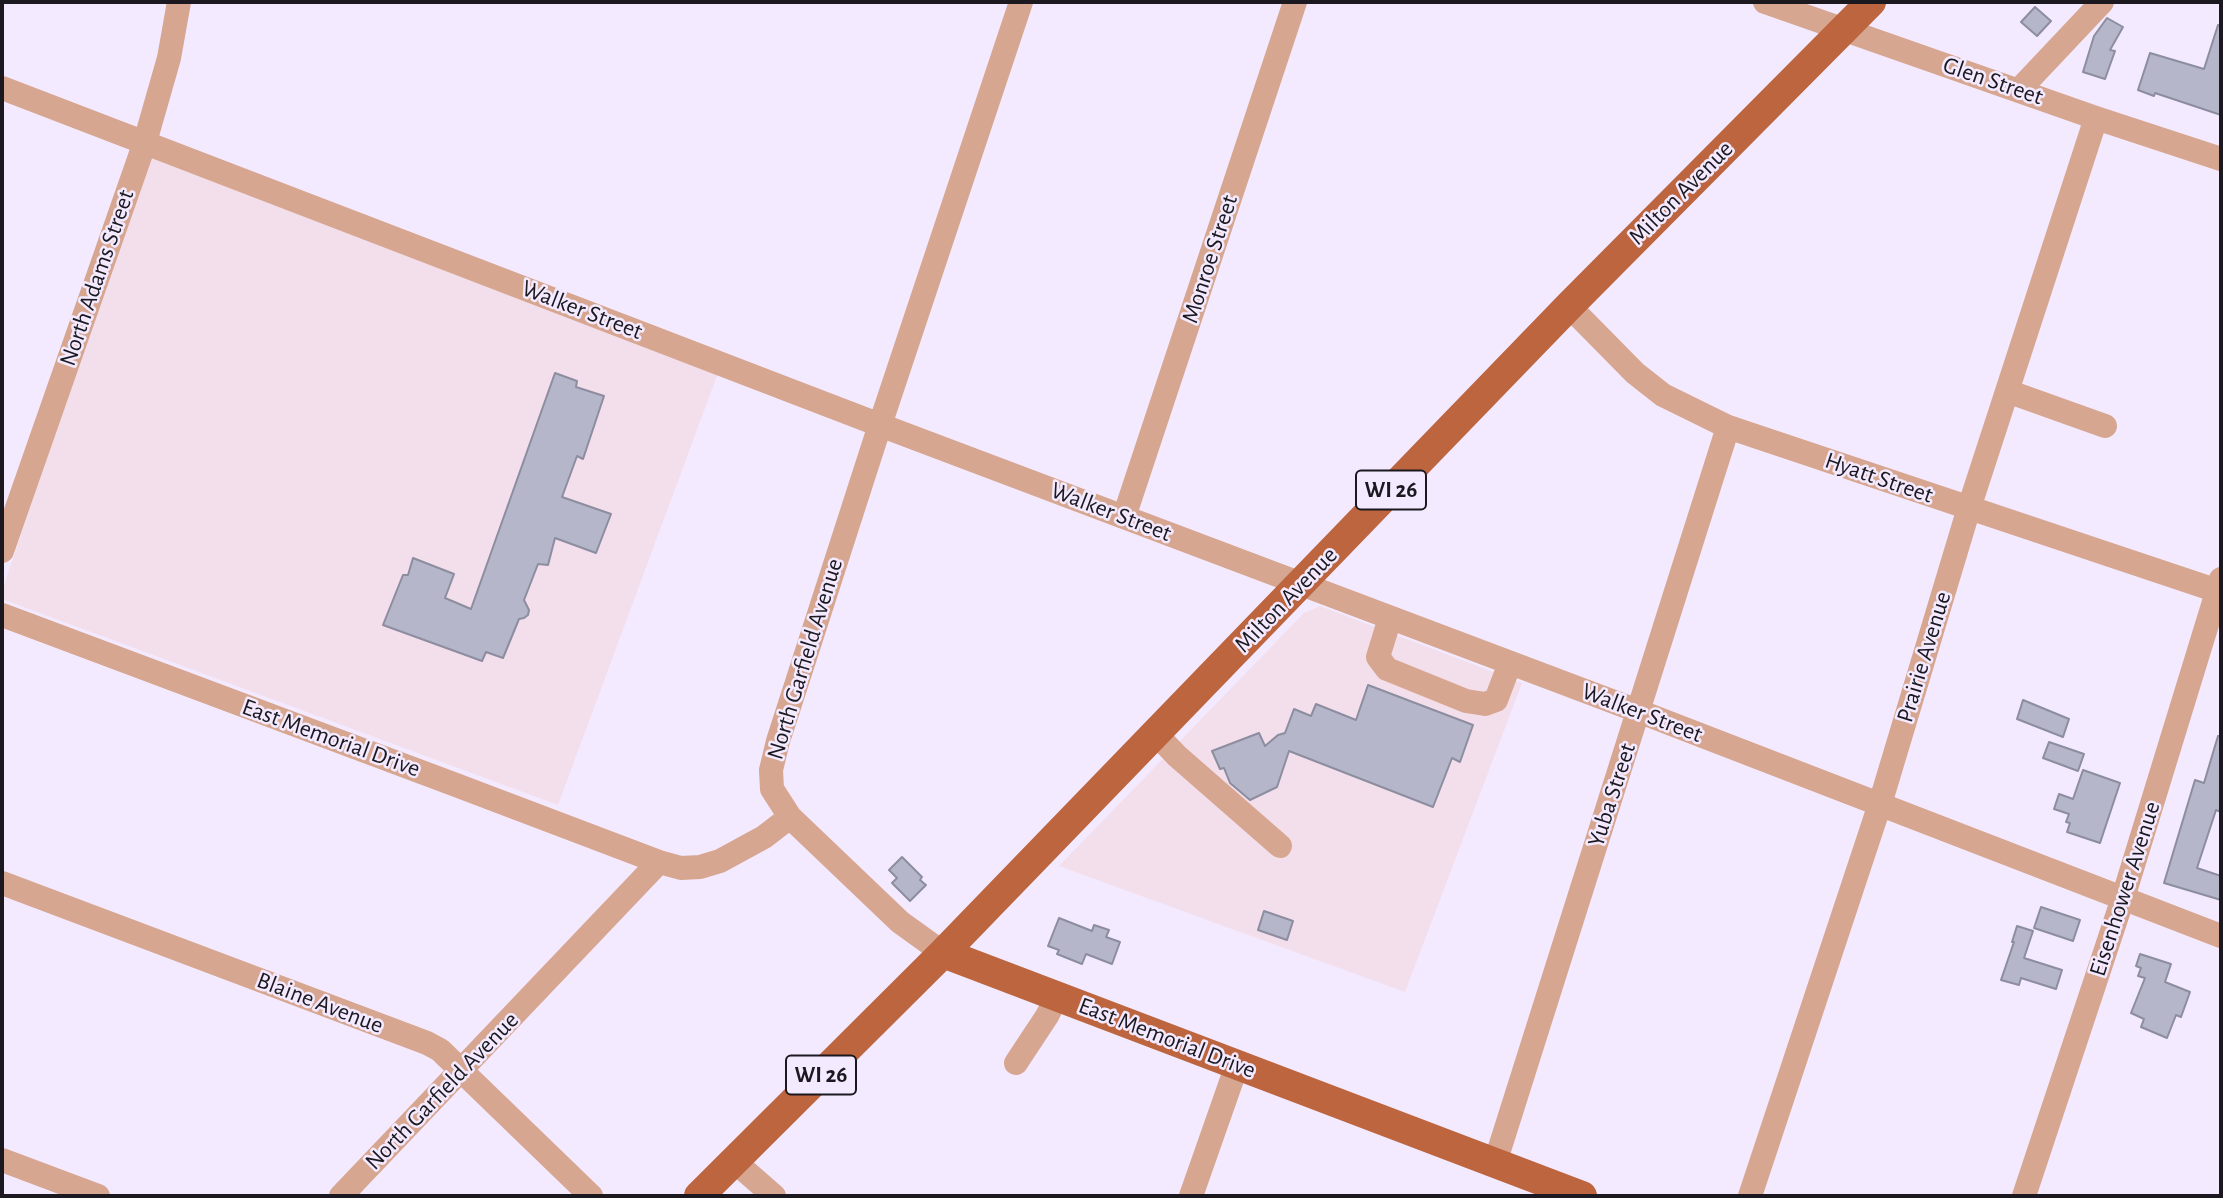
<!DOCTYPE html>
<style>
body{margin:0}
#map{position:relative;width:2223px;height:1198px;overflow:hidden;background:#f3eaff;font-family:"Alegreya Sans",sans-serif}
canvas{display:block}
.frame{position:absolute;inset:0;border:4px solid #1b181f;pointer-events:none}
</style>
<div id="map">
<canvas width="2223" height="1198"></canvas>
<div class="frame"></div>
</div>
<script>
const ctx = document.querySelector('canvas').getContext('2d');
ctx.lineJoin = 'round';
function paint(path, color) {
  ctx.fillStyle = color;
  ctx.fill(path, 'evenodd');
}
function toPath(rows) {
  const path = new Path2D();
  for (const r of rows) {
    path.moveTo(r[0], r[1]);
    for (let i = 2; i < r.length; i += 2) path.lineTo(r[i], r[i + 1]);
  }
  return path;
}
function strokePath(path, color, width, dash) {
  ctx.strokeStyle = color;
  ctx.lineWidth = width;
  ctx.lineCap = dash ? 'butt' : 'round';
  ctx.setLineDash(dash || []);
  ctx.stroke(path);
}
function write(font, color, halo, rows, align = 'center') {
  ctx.font = font + ' "Alegreya Sans",sans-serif';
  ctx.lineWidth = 5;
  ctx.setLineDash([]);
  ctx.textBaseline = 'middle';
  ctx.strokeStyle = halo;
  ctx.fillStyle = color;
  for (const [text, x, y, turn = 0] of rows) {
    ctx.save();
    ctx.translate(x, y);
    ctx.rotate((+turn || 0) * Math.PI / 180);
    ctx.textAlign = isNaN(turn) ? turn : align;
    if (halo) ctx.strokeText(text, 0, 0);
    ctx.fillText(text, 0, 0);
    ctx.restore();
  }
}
const education = toPath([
 [148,157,718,373,558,805,2,599,2,591],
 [1320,606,1522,683,1405,992,1059,866,1304,613]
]);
const building = toPath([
 [2035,7,2051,21,2037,36,2021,22,2035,7],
 [2107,18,2123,27,2110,50,2115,51,2105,79,2083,72,2094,36,2107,18],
 [2218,25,2221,26,2221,115,2155,93,2154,96,2138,90,2150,53,2204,69,2218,25],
 [555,373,577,381,576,387,604,396,583,459,577,456,562,497,611,514,596,553,555,538,548,565,538,564,524,600,529,610,528,615,524,618,519,619,503,658,486,652,482,661,383,625,403,575,408,575,413,558,454,574,445,598,471,609,555,373],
 [1368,685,1473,725,1460,762,1452,758,1433,807,1289,751,1277,787,1250,800,1230,783,1224,768,1220,769,1212,751,1259,733,1265,746,1278,735,1285,733,1294,709,1311,716,1316,704,1356,720,1368,685],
 [2023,700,2069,719,2063,737,2017,719,2023,700],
 [2218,736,2221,736,2221,812,2216,810,2197,868,2221,876,2221,900,2164,883,2195,780,2204,783,2218,736],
 [2049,742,2084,754,2078,771,2043,758,2049,742],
 [2083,770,2120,783,2100,843,2067,832,2070,823,2066,822,2069,814,2054,809,2059,794,2073,799,2083,770],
 [902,857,922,877,920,880,926,885,910,901,892,883,897,878,889,870,902,857],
 [2041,907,2080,920,2073,941,2034,928,2041,907],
 [1264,911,1293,921,1287,940,1258,930,1264,911],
 [1059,918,1092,931,1094,925,1109,930,1106,937,1120,942,1112,964,1086,954,1082,964,1057,954,1059,950,1048,946,1059,918],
 [2017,926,2033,931,2024,958,2062,970,2056,989,2021,978,2019,985,2001,980,2014,942,2012,942,2017,926],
 [2140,954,2171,964,2165,982,2190,992,2181,1017,2176,1015,2167,1038,2141,1027,2144,1019,2131,1013,2145,978,2138,976,2141,968,2136,966,2140,954]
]);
const minor = toPath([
 [1765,2,2096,118,2221,159],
 [2,88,880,425,1638,711,2221,936],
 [2019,90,2102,2],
 [1569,306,1635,373,1663,395,1728,427,2221,592],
 [2007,391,2105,426],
 [1124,517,1295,2],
 [2,551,145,142,169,58,179,2],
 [2,615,456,785,659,862],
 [1390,618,1378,657,1387,669,1466,701,1485,704,1496,700,1510,663],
 [1156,734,1177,756,1280,846],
 [2,883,427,1043,440,1050,591,1196],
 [943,953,900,922,790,817,772,789,771,770,778,741,880,425,1021,2],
 [1016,1063,1047,1016,1057,997],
 [2,1160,98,1196],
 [734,1161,774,1196],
 [1495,1163,1728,427],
 [341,1196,659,862,681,868,700,867,720,861,764,837,790,817],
 [1191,1196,1237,1065],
 [1750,1196,1880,804,1969,508,2096,118],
 [2024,1196,2123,898,2221,579]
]);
const major = toPath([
 [943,953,1582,1196],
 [699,1196,943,953,1569,306,1871,2]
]);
const shields = [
 [1391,490,70],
 [821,1075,70]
];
const shieldNames = [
 ["WI 26",1391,490],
 ["WI 26",821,1075]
];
const streetNames = [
 ["Glen Street",1993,81,19],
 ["Milton Avenue",1681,193,-45],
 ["Monroe Street",1210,259,-72],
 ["North Adams Street",97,278,-71],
 ["Walker Street",582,310,21],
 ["Hyatt Street",1879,478,19],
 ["Walker Street",1111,512,21],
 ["Milton Avenue",1286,600,-46],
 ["Prairie Avenue",1924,657,-73],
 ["North Garfield Avenue",805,659,-73],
 ["Walker Street",1642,713,21],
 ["East Memorial Drive",331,738,20],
 ["Yuba Street",1612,795,-72],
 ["Eisenhower Avenue",2125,889,-72],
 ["Blaine Avenue",320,1003,21],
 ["East Memorial Drive",1167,1038,21],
 ["North Garfield Avenue",442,1091,-46]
];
paint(education, '#f3deec');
paint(building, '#b6b6ca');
strokePath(building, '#8d8da0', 2);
strokePath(minor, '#d7a691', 24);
strokePath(major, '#bc653e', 30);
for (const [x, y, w] of shields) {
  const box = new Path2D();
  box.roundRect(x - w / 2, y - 19.5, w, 39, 5);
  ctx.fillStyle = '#f3eaff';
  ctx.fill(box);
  strokePath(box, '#1b181f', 2);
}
write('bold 23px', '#1b181f', null, shieldNames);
write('24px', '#1b181f', '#f3eaff', streetNames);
</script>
